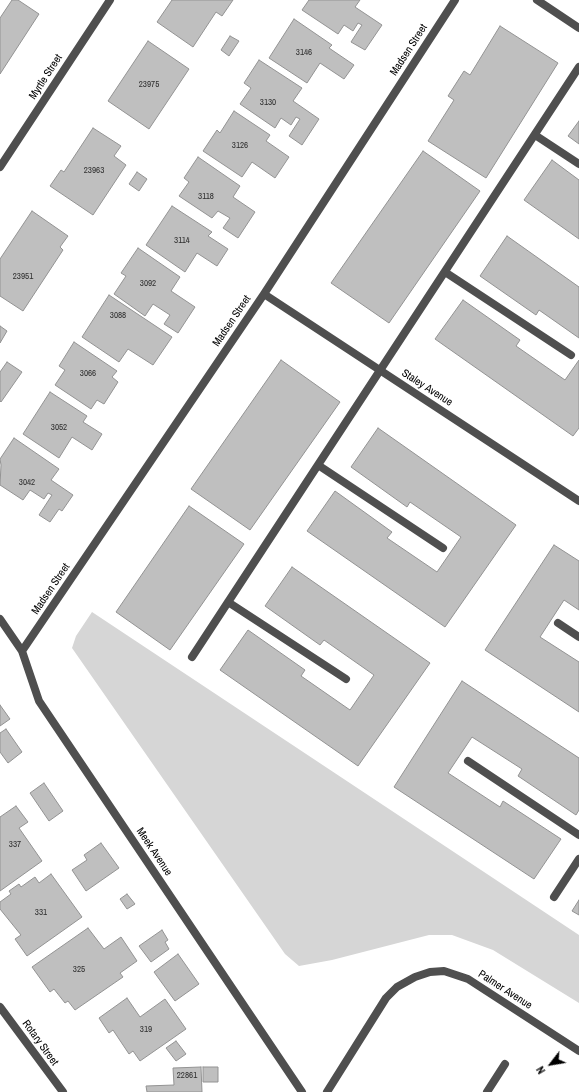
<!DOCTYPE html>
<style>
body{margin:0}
#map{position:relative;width:579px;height:1092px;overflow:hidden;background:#fff;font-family:"Archivo Narrow",sans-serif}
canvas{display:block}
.north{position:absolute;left:531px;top:1044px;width:40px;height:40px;-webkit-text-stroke:3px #fff;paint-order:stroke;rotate:239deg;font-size:11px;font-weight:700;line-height:16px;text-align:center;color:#000}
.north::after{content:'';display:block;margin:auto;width:14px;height:18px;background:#000;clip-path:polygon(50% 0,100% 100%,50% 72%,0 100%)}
</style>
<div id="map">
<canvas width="579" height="1092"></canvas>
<div class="north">N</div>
</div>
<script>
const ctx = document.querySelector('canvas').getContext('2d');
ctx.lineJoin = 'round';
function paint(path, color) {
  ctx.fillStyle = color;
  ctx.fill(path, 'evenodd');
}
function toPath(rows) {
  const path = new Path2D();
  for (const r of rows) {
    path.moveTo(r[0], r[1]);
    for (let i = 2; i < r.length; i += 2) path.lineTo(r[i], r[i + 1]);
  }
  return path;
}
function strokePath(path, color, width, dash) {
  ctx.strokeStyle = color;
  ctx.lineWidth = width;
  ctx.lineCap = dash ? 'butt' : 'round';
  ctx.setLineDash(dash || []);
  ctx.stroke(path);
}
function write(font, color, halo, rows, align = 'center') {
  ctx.font = font + ' "Archivo Narrow",sans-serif';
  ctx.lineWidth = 3;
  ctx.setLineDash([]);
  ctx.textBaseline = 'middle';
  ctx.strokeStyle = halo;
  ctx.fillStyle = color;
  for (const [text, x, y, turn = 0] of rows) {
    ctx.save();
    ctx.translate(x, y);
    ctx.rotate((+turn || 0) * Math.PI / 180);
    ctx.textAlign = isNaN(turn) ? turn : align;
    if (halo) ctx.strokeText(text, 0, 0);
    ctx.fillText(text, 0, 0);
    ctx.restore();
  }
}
const green = toPath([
 [92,612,579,935,579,1003,493,950,452,935,429,935,332,960,299,966,285,954,72,648,76,636]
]);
const building = toPath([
 [12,0,18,0,39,14,0,74,0,18,12,0],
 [172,0,233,0,222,16,216,12,193,47,157,22,172,0],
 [309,0,360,0,355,7,382,25,365,50,351,42,362,25,358,23,353,31,344,25,338,34,302,10,309,0],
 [294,19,332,45,329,48,354,65,344,79,320,63,307,83,269,58,294,19],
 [500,26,558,63,486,178,428,141,454,100,448,96,464,71,470,75,500,26],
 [230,36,239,41,229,56,221,50,230,36],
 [148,41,189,69,149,129,108,101,148,41],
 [259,60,302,88,293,101,319,119,302,145,289,136,300,119,296,117,291,125,281,118,275,128,240,104,251,88,244,83,259,60],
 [234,111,270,135,266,141,289,157,275,178,252,162,242,177,203,151,217,130,220,133,234,111],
 [579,121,579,144,568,136,579,121],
 [93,128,121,146,114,156,126,165,93,215,50,186,61,170,64,172,93,128],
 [423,151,480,191,389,323,331,283,423,151],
 [198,157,240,186,233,197,255,212,238,238,223,228,230,218,218,211,212,218,179,196,189,182,184,178,198,157],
 [552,160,579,180,579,239,524,200,552,160],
 [137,172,147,179,139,191,129,184,137,172],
 [172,206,212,232,208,236,228,249,217,266,197,253,185,272,146,245,172,206],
 [32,211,68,236,60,247,63,250,23,311,0,296,0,259,32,211],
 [507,236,579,287,579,338,539,310,536,315,480,276,507,236],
 [138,248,180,277,171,291,195,307,178,333,164,324,170,315,153,304,145,316,114,294,126,276,121,273,138,248],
 [109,295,172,337,153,365,128,349,119,362,82,337,109,295],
 [463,300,520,340,516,346,565,380,579,360,579,428,573,436,435,339,463,300],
 [0,326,7,331,0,343,0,326],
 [74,342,117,371,112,377,118,382,104,404,97,400,91,409,55,385,65,370,59,366,74,342],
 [281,360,340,402,250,530,191,489,281,360],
 [7,362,22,372,1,402,0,401,0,372,7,362],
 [50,392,87,416,83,422,102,434,92,450,72,437,59,458,23,434,50,392],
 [378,428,516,525,445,627,307,531,335,491,392,532,387,538,437,572,461,537,410,502,407,507,351,467,378,428],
 [14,438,59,469,51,480,73,495,62,511,59,509,50,522,39,515,52,495,48,493,44,499,30,490,23,500,0,485,1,465,0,459,14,438],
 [189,506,244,544,170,650,116,612,189,506],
 [554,545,579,561,579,610,564,600,540,637,579,662,579,712,485,650,554,545],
 [292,567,430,663,358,766,220,670,248,630,305,670,301,676,350,710,374,675,324,640,320,645,265,606,292,567],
 [462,681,579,758,579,810,576,815,518,776,522,769,472,737,448,773,500,807,503,801,561,839,534,879,394,787,462,681],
 [0,705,10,719,0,726,0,705],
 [6,729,22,752,8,763,0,752,0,733,6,729],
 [44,783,63,811,49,821,30,793,44,783],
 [16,806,28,822,19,828,42,861,0,891,0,817,16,806],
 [101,843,119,868,86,891,72,870,87,860,84,855,101,843],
 [51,874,82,917,27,956,15,939,21,935,0,909,0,902,11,894,9,891,19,884,21,887,35,877,39,883,51,874],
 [127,894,135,904,127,909,120,899,127,894],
 [579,900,579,915,572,911,579,900],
 [88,928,104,949,121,937,137,961,120,973,123,977,75,1010,68,1001,65,1003,54,989,50,992,32,967,88,928],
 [162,930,168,940,165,942,169,949,151,962,139,946,162,930],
 [178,954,199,984,175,1001,154,972,178,954],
 [127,998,140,1017,165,999,186,1029,140,1061,133,1051,129,1054,113,1030,109,1033,99,1018,127,998],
 [176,1041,186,1054,176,1061,166,1048,176,1041],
 [201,1067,202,1092,147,1092,146,1086,174,1085,173,1068,201,1067],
 [203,1067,218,1067,218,1082,203,1082,203,1067]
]);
const lane = toPath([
 [535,135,579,164],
 [445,272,571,355],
 [318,465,443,548],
 [228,602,346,679],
 [558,623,579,637],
 [192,657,579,67],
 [468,761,579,835],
 [554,897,579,859]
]);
const street = toPath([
 [537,0,579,28],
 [0,167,110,0],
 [264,294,579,501],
 [0,619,22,651,39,701,302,1092],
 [22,651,264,294,455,0],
 [0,1007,63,1092],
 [327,1092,386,998,397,987,415,977,430,972,444,971,468,979,579,1051],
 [487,1092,505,1064]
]);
const numberNames = [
 ["3146",304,53],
 ["23975",149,85],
 ["3130",268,103],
 ["3126",240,146],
 ["23963",94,171],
 ["3118",206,197],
 ["3114",182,241],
 ["23951",23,277],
 ["3092",148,284],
 ["3088",118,316],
 ["3066",88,374],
 ["3052",59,428],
 ["3042",27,483],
 ["337",15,845],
 ["331",41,913],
 ["325",79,970],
 ["319",146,1030],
 ["22861",187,1076]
];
const streetNames = [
 ["Madsen Street",409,50,-57],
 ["Myrtle Street",46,77,-57],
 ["Madsen Street",232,321,-56],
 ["Staley Avenue",427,388,33],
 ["Madsen Street",51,589,-56],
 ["Meek Avenue",154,852,56],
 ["Palmer Avenue",505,990,33],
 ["Rotary Street",40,1043,54]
];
paint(green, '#d6d6d6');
paint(building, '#bfbfbf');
strokePath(building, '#939393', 1);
strokePath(lane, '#4f4f4f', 8);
strokePath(street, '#4f4f4f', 8);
write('9px', '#303030', null, numberNames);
write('11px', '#000', '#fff', streetNames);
</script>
